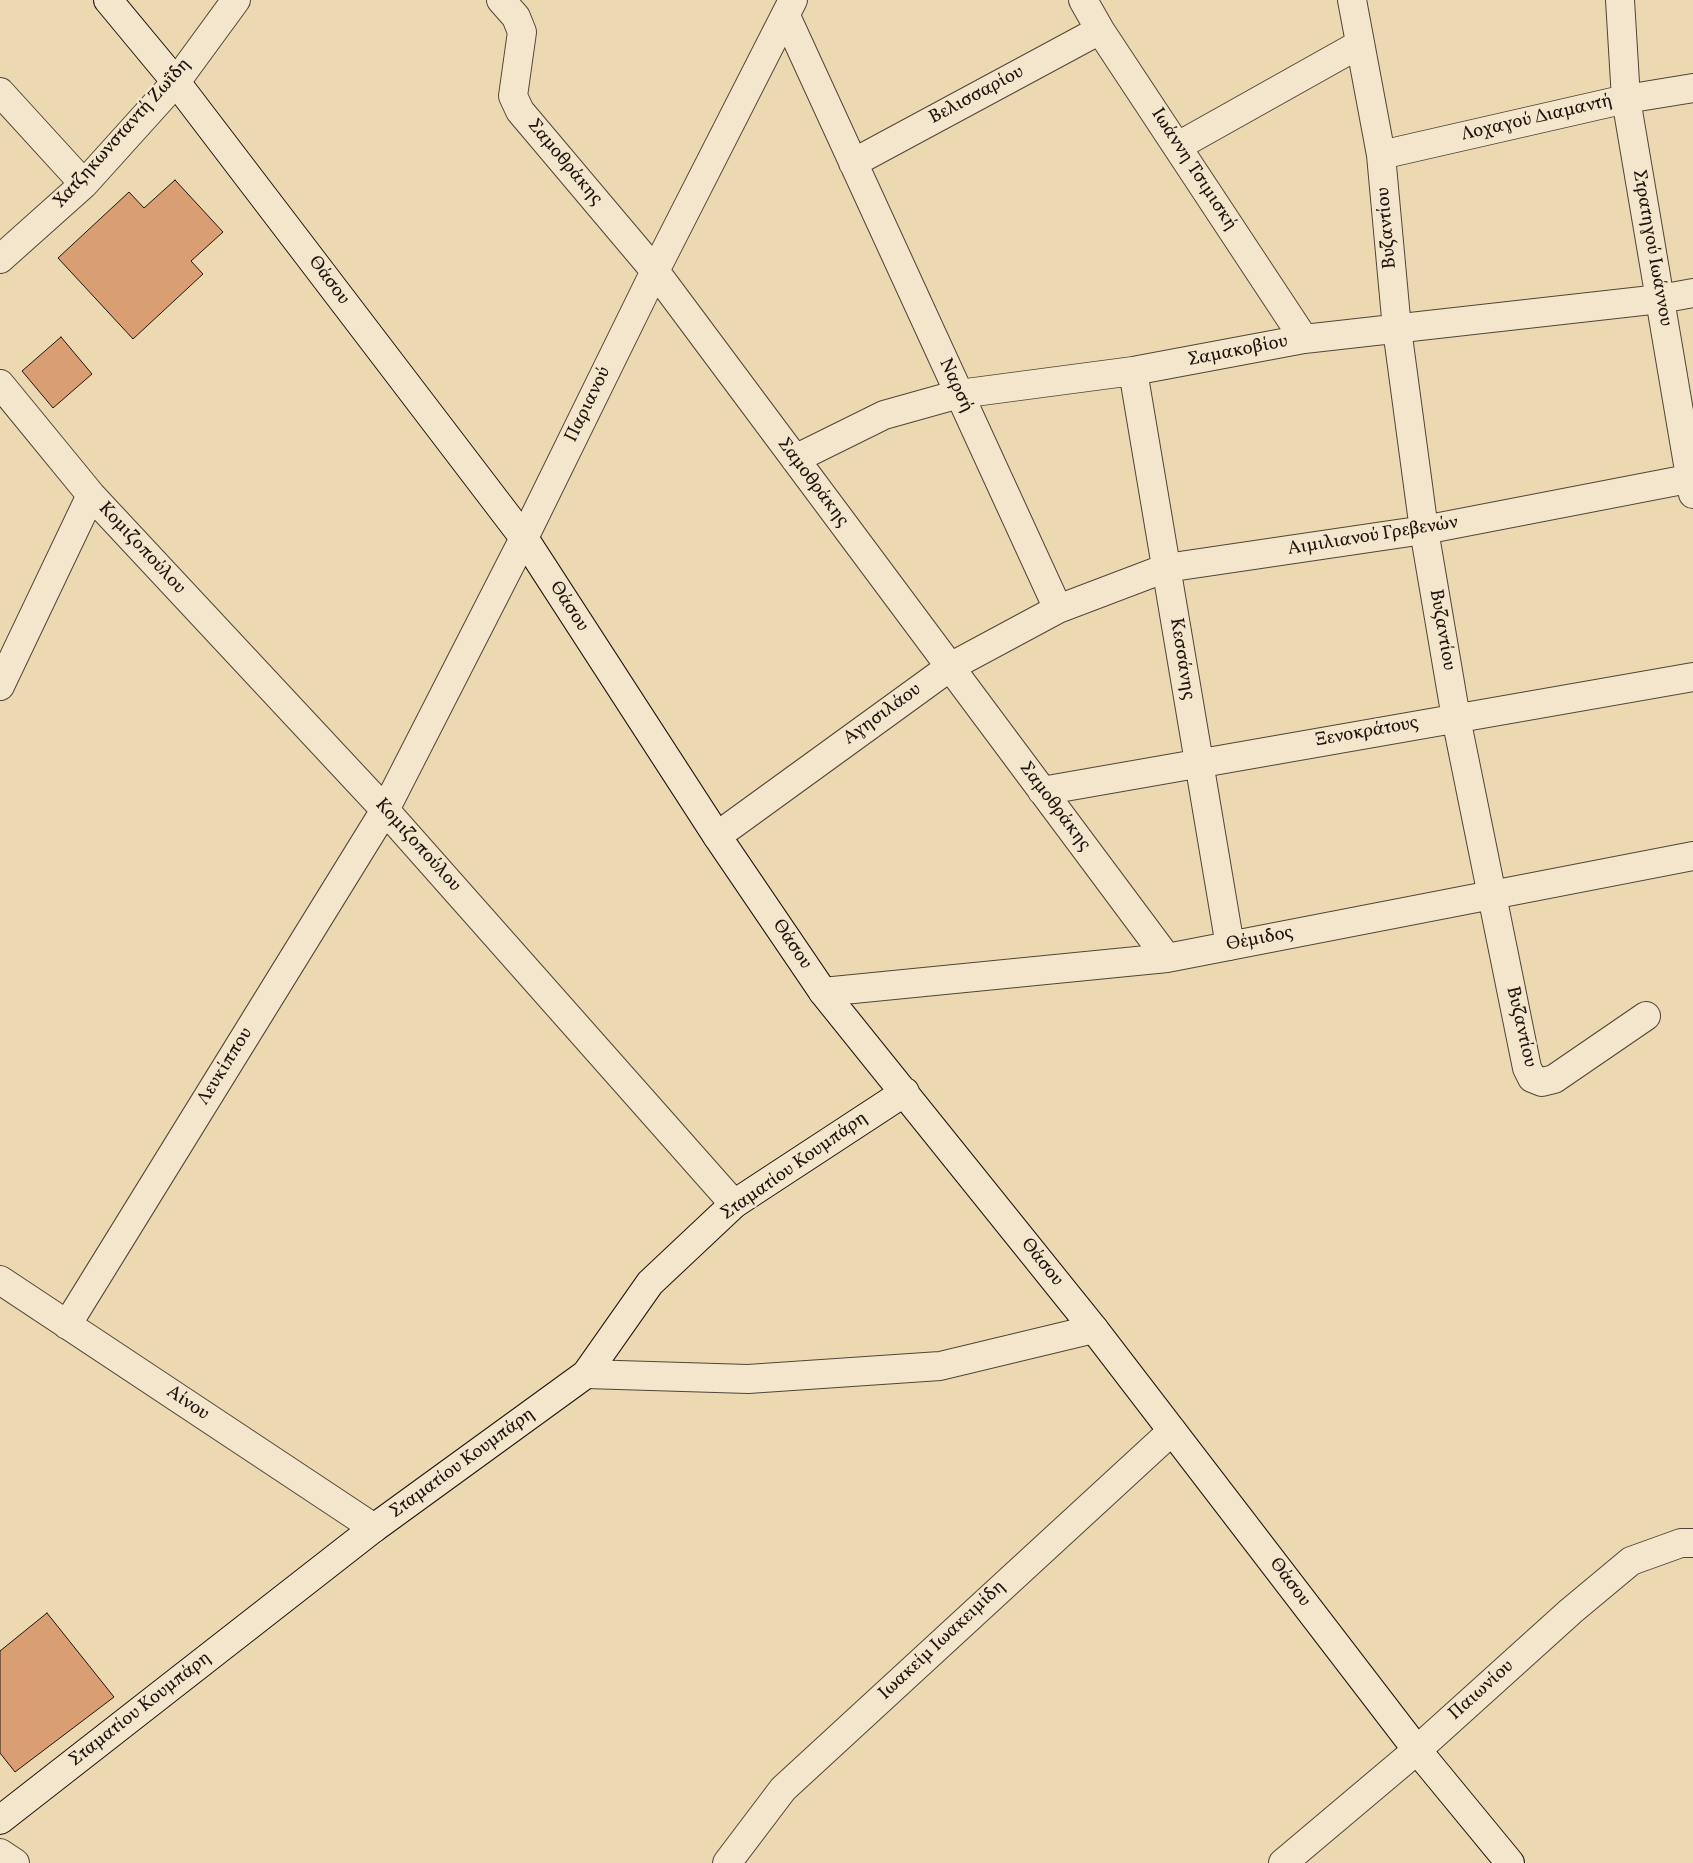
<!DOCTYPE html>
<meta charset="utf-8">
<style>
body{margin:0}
canvas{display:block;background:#ecd9b1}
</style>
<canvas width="1693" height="1863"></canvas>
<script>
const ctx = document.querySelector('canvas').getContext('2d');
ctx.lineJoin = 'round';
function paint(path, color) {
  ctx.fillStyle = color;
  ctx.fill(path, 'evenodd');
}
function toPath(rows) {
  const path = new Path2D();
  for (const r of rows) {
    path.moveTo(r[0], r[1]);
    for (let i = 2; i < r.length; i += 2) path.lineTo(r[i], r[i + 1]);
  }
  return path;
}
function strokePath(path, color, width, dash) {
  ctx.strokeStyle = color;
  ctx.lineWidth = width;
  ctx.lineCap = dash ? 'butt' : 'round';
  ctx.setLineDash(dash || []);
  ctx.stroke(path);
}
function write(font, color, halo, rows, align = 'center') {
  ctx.font = font + ' Vollkorn,serif';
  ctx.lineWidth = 5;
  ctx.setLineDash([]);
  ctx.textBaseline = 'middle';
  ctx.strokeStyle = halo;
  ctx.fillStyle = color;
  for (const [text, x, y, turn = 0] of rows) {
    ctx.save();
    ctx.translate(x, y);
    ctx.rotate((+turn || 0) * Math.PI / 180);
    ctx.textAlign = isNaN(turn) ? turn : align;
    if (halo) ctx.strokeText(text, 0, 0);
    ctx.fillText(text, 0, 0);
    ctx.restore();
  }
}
const building = toPath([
 [175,180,223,232,191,261,203,274,133,339,58,258,129,192,144,208,175,180],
 [61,337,92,374,53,408,22,371,61,337],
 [47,1613,114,1697,15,1772,0,1753,0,1651,47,1613]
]);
const street = toPath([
 [501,0,516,17,522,32,513,96,520,111,655,271,1167,958],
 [1083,0,1100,30,1304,339],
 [1352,0,1381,155,1397,329,1424,530,1456,718,1527,1068,1532,1078,1542,1082,1554,1079,1646,1016],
 [1620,0,1626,99,1693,494],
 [786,16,1058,609],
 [0,92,84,184],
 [1178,146,1360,44],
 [1381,155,1626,99,1693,88],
 [853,163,1100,30],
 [0,259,84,184,176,82,236,0],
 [1133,371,1230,946],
 [0,384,91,495,385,810,734,1204],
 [795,459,884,415,959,394,1133,371,1304,339,1660,299,1693,293],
 [0,686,91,495],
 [1042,791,1693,677],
 [717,836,950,667,1058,609,1166,568,1424,530,1693,478],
 [823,992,1167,958,1693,856],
 [0,1280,374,1528],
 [67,1325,385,810,524,538,655,271,793,0],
 [586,1374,748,1379,940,1366,1094,1329],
 [0,1853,15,1863],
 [727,1863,783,1789,1172,1431],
 [1283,1863,1417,1750,1571,1611,1631,1561,1681,1543,1693,1543]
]);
const secondary = toPath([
 [108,0,176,82,524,538,717,836,823,992,1094,1329,1417,1750,1510,1863],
 [0,1820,374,1528,586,1374,650,1283,734,1204,905,1092]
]);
const streetNames = [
 ["Βελισσαρίου",977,96,-28],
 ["Λοχαγού Διαμαντή",1537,119,-13],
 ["Χατζηκωνσταντή Ζωΐδη",123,134,-48],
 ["Σαμοθράκης",564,163,50],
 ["Ιωάννη Τσιμισκή",1193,170,57],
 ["Βυζαντίου",1388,228,-95],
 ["Στρατηγού Ιωάννου",1651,248,80],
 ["Θάσου",328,281,53],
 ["Σαμακοβίου",1238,352,-11],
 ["Ναρσή",955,386,65],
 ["Παριανού",589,405,-64],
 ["Σαμοθράκης",812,483,53],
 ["Αιμιλιανού Γρεβενών",1373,537,-9],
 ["Κομιζοπούλου",141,549,47],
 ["Θάσου",568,607,57],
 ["Βυζαντίου",1441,630,80],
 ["Κεσσάνης",1181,659,81],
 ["Αγησιλάου",883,715,-36],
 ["Ξενοκράτους",1367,733,-10],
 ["Σαμοθράκης",1054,807,53],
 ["Κομιζοπούλου",417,846,48],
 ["Θέμιδος",1260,940,-11],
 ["Θάσου",791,945,56],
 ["Βυζαντίου",1520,1027,77],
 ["Λευκίππου",226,1067,-58],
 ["Σταματίου Κουμπάρη",795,1167,-35],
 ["Θάσου",1041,1263,51],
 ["Αίνου",187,1404,34],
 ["Σταματίου Κουμπάρη",463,1464,-36],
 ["Θάσου",1289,1583,53],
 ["Ιωακείμ Ιωακειμίδη",943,1641,-43],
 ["Παιωνίου",1482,1691,-42],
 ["Σταματίου Κουμπάρη",141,1710,-38]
];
paint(building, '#da9e73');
strokePath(building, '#1f140e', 1);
strokePath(street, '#524537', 30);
strokePath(secondary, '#1f140e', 30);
strokePath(street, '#f3e6cc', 28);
strokePath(secondary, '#f3e6cc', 28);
write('19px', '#1f140e', '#f3e6cc', streetNames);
</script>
